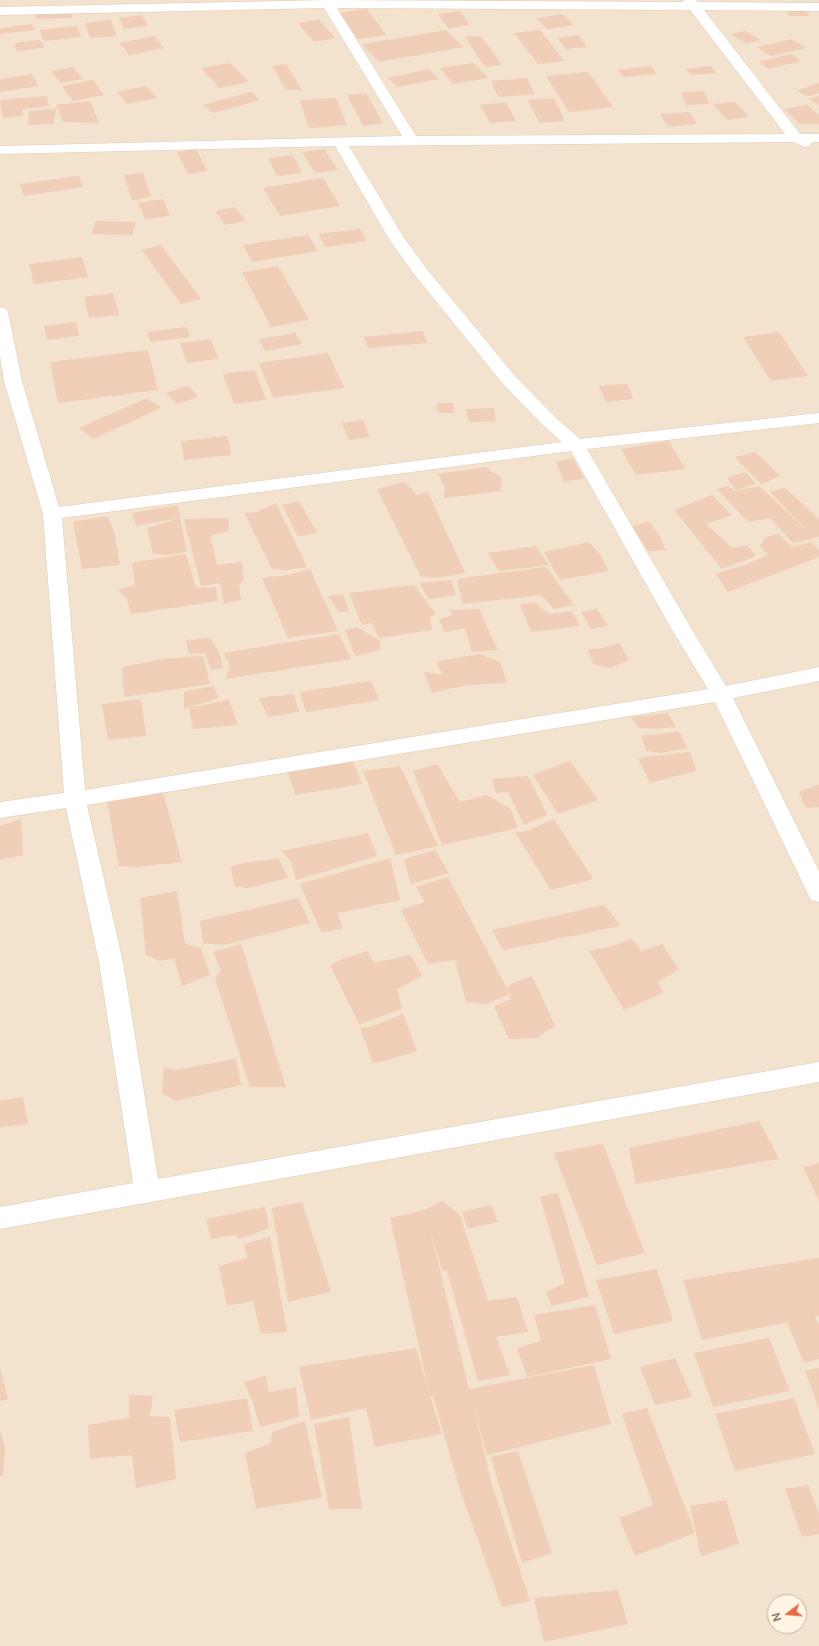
<!DOCTYPE html>
<style>
body{margin:0}
#map{position:relative;width:819px;height:1646px;overflow:hidden;background:#fbf1df;font-family:Mulish,sans-serif}
canvas{display:block}
.north{position:absolute;left:767px;top:1594px;width:40px;height:40px;box-sizing:border-box;background:#fff5e4;border:1px solid #c6b6a6;border-radius:50%;rotate:254deg;font-size:11px;font-weight:700;line-height:16px;text-align:center;color:#705748}
.north::after{content:'';display:block;margin:auto;width:14px;height:18px;background:#e46b45;clip-path:polygon(50% 0,100% 100%,50% 72%,0 100%)}
</style>
<div id="map">
<canvas width="819" height="1646"></canvas>
<div class="north">N</div>
</div>
<script>
const ctx = document.querySelector('canvas').getContext('2d');
ctx.lineJoin = 'round';
function paint(path, color) {
  ctx.fillStyle = color;
  ctx.fill(path, 'evenodd');
}
function toPath(rows) {
  const path = new Path2D();
  for (const r of rows) {
    path.moveTo(r[0], r[1]);
    for (let i = 2; i < r.length; i += 2) path.lineTo(r[i], r[i + 1]);
  }
  return path;
}
function strokePath(path, color, width, dash) {
  ctx.strokeStyle = color;
  ctx.lineWidth = width;
  ctx.lineCap = dash ? 'butt' : 'round';
  ctx.setLineDash(dash || []);
  ctx.stroke(path);
}
const residential = toPath([
 [0,0,819,0,819,1646,0,1646],
 [775,1602,799,1602,799,1626,775,1626]
]);
const building = toPath([
 [367,9,386,35,358,39,339,13],
 [806,9,809,16,790,16,786,10],
 [460,11,470,25,448,28,438,14],
 [72,12,72,18,36,19,37,13],
 [562,14,574,25,547,29,536,18],
 [142,15,148,26,124,29,119,18],
 [111,20,116,36,90,38,85,23],
 [319,20,335,38,314,42,298,23],
 [32,24,35,30,0,34,0,28],
 [77,26,81,37,44,41,40,30],
 [446,30,464,47,379,62,362,44],
 [540,30,564,61,538,64,514,33],
 [745,31,761,40,746,44,731,34],
 [578,35,587,47,566,49,557,38],
 [154,36,164,48,129,55,120,43],
 [481,36,502,65,485,67,465,37],
 [792,39,806,48,771,56,757,47],
 [41,40,44,48,17,51,14,43],
 [791,54,801,61,769,69,759,62],
 [230,63,249,82,219,88,201,68],
 [474,63,488,78,453,84,440,68],
 [286,64,302,90,286,90,272,66],
 [651,66,656,74,624,77,618,70],
 [711,66,716,73,691,75,686,69],
 [73,67,83,79,60,83,51,71],
 [429,69,439,79,398,87,388,78],
 [588,72,613,107,569,112,546,76],
 [32,74,38,86,0,92,0,79],
 [527,78,535,94,498,97,491,81],
 [93,80,104,95,73,101,62,86],
 [819,83,819,93,808,96,797,91],
 [146,86,157,98,127,104,117,92],
 [704,91,709,104,686,105,681,92],
 [251,92,260,100,213,113,203,105],
 [366,93,383,123,363,126,347,95],
 [47,96,49,106,22,109,23,116,3,118,0,100],
 [819,96,819,105,808,99],
 [336,98,347,125,309,128,300,100],
 [554,98,565,121,539,123,528,100],
 [90,101,99,123,63,122,56,105],
 [506,102,516,121,490,123,480,105],
 [735,102,749,117,727,120,713,104],
 [807,105,819,115,819,124,800,124,784,109],
 [56,109,54,124,28,125,29,111],
 [689,112,697,124,668,127,660,114],
 [196,149,207,171,188,174,177,152],
 [324,149,338,170,315,173,302,152],
 [293,155,302,173,277,176,268,158],
 [143,173,151,197,132,200,124,175],
 [79,176,83,187,24,196,20,184],
 [323,178,340,206,280,216,263,188],
 [163,199,170,216,145,219,138,203],
 [235,207,246,221,225,225,215,211],
 [96,221,136,222,132,235,91,234],
 [360,229,367,241,325,247,319,234],
 [308,235,318,251,252,262,243,245],
 [161,245,201,299,181,304,142,250],
 [82,257,88,277,34,284,29,264],
 [278,266,309,320,271,327,242,272],
 [113,293,119,315,89,318,84,297],
 [76,322,79,336,47,340,44,326],
 [187,327,190,337,150,342,147,332],
 [423,331,427,343,368,348,364,337],
 [779,332,808,376,771,381,743,337],
 [295,333,302,344,265,351,259,339],
 [211,339,218,359,187,363,180,343],
 [148,350,158,390,58,403,50,362],
 [328,353,344,388,273,398,259,363],
 [255,370,266,400,234,404,223,374],
 [627,384,633,399,606,402,599,386],
 [188,386,198,397,177,404,166,393],
 [147,398,161,408,93,439,79,428],
 [437,403,453,403,454,413,438,413],
 [494,408,496,421,469,422,466,409],
 [363,420,370,437,349,440,342,423],
 [227,436,231,455,184,460,181,441],
 [669,441,685,469,636,475,621,449],
 [755,452,780,476,761,484,735,457],
 [573,458,584,478,564,482,556,462],
 [486,467,501,478,501,491,444,498,445,487,438,474],
 [745,472,756,484,736,490,727,478],
 [405,482,417,495,428,492,465,573,437,578,421,577,377,489],
 [728,486,734,491,759,486,810,533,770,492,785,488,819,519,819,537,793,543,770,518,748,522,717,489],
 [712,495,732,515,706,524,732,548,747,545,756,556,722,569,674,510],
 [299,501,317,533,298,536,282,505],
 [276,503,307,567,287,570,272,569,244,513,257,512],
 [178,505,180,518,136,526,132,513],
 [107,516,114,531,120,565,82,569,73,522],
 [180,518,187,552,168,555,153,554,147,528],
 [229,518,228,531,210,536,217,565,242,562,244,580,239,585,241,600,224,604,220,583,201,586,184,519],
 [650,522,659,535,666,550,648,551,632,526],
 [779,534,792,547,812,542,819,550,819,557,728,592,716,574,745,565,768,555,760,546,766,537],
 [589,542,600,554,608,571,560,580,544,552],
 [536,546,549,565,499,571,488,553],
 [186,554,196,588,216,587,218,601,131,614,127,599,118,589,135,585,132,563],
 [546,567,574,605,554,609,541,595,463,604,457,579],
 [310,569,338,631,288,638,262,578,288,575],
 [451,580,456,595,429,599,419,583],
 [414,585,436,614,430,617,432,630,379,638,371,623,362,625,349,593],
 [343,594,349,611,339,612,328,596],
 [534,602,549,614,572,611,580,626,531,632,520,605],
 [480,609,484,621,498,650,472,652,465,628,445,632,439,619,454,615,449,610],
 [597,609,608,626,591,629,581,612],
 [357,627,380,641,380,650,355,656,345,630],
 [339,634,351,659,226,679,230,665,224,653],
 [210,638,219,651,223,668,211,670,205,653,189,654,186,640],
 [619,643,629,660,610,668,593,664,588,649,599,649],
 [479,654,500,662,507,683,466,685,432,693,424,672,443,675,436,662],
 [203,656,210,684,124,697,122,667,164,659],
 [371,681,379,700,306,712,300,692],
 [214,686,218,698,184,709,184,692],
 [294,694,299,712,268,717,259,698],
 [141,699,146,736,108,740,102,704],
 [229,700,238,725,193,729,189,708],
 [668,713,676,727,652,729,639,728,631,717],
 [679,731,687,748,660,753,646,751,642,735,652,735],
 [690,752,696,771,650,783,638,758],
 [352,758,362,784,295,795,287,769],
 [570,761,598,800,558,814,533,775],
 [437,764,460,802,486,795,511,809,518,828,442,845,413,771],
 [400,766,438,846,396,855,363,771],
 [528,776,547,815,524,825,508,792,496,793,492,779],
 [819,785,819,807,806,808,799,792],
 [162,789,182,862,137,867,119,866,107,802],
 [21,819,23,855,0,860,0,826],
 [554,819,593,879,551,890,515,832,527,831],
 [368,833,377,856,296,880,291,862,282,851],
 [435,850,449,873,411,884,404,859],
 [279,858,288,878,247,888,234,886,231,867,243,863],
 [390,858,400,900,338,913,342,929,321,932,300,884],
 [448,877,510,994,486,1004,466,1002,455,960,428,964,401,910,425,902,416,887],
 [177,891,185,944,201,948,210,975,182,986,174,958,160,961,146,955,140,898],
 [298,898,310,923,223,945,203,943,200,921],
 [604,905,621,926,503,950,492,930],
 [631,939,642,951,662,944,679,969,658,982,663,993,624,1010,589,951,616,945],
 [241,944,286,1087,250,1087,215,978,221,970,213,952],
 [367,951,374,963,411,955,422,976,397,989,402,1009,359,1024,330,965,342,959],
 [532,976,555,1026,536,1038,509,1039,494,1006,511,999,507,986],
 [403,1014,417,1051,385,1061,373,1063,360,1028,371,1027],
 [236,1059,241,1085,176,1101,162,1093,164,1067,174,1070],
 [23,1097,28,1124,0,1127,0,1101],
 [759,1121,779,1159,636,1184,629,1148],
 [603,1144,645,1253,597,1265,554,1153],
 [819,1163,819,1201,803,1167],
 [558,1193,589,1297,551,1306,546,1292,565,1283,540,1197],
 [442,1201,460,1215,488,1301,517,1297,528,1332,496,1337,510,1375,478,1381,447,1271,442,1270,430,1230,469,1389,594,1365,611,1424,487,1455,473,1404,492,1485,530,1601,502,1607,461,1493,433,1396,446,1392,430,1396,442,1434,375,1447,366,1408,311,1420,299,1367,416,1348,429,1391,390,1218,425,1210],
 [302,1202,331,1292,288,1302,272,1208],
 [491,1205,498,1222,468,1229,462,1212],
 [265,1207,269,1228,240,1239,235,1235,211,1239,206,1219],
 [270,1237,287,1332,261,1334,253,1301,227,1306,219,1266,247,1258,244,1244],
 [819,1258,819,1316,815,1317,819,1325,819,1359,804,1363,787,1322,702,1340,683,1280],
 [657,1269,673,1321,614,1334,596,1280],
 [595,1305,611,1359,527,1377,517,1348,541,1341,534,1315],
 [769,1338,790,1391,713,1407,694,1353],
 [675,1358,692,1397,655,1405,640,1367],
 [0,1368,8,1399,0,1401],
 [819,1368,819,1409,805,1371],
 [266,1376,269,1392,296,1387,299,1417,260,1427,252,1400,244,1382],
 [129,1395,153,1396,150,1416,170,1417,176,1479,136,1488,132,1455,90,1459,88,1425,129,1418],
 [247,1398,253,1431,180,1442,174,1410],
 [794,1398,815,1454,735,1471,715,1414],
 [647,1408,695,1533,635,1556,619,1518,653,1505,622,1414],
 [349,1417,362,1509,329,1509,314,1424],
 [305,1421,322,1498,256,1509,245,1453,271,1443,272,1432],
 [0,1430,5,1448,3,1476,0,1476],
 [518,1451,552,1553,522,1563,491,1457],
 [808,1485,819,1514,819,1534,802,1537,785,1489],
 [726,1500,739,1544,701,1556,690,1506],
 [618,1590,628,1624,544,1642,534,1598]
]);
const street = toPath([
 [328,0,684,2,683,0,696,0,698,2,819,3,819,11,704,10,800,134,819,134,819,142,812,142,810,146,805,147,793,142,349,146,404,238,426,268,515,376,555,417,580,439,819,413,819,423,587,449,691,628,726,686,819,667,819,681,733,698,819,871,819,902,811,900,808,894,715,702,87,805,123,962,158,1179,819,1062,819,1082,0,1229,0,1207,133,1183,99,962,66,808,0,818,0,802,64,793,43,514,4,381,0,356,0,307,6,309,8,312,22,381,59,507,562,442,543,425,503,384,414,274,389,239,335,146,0,154,0,146,402,136,324,8,0,15,0,7,328,0],
 [337,8,690,10,785,134,416,136,337,8],
 [571,451,671,628,708,689,85,790,62,518,571,451]
]);
paint(residential, '#f3e2cd');
paint(building, '#f0ceb7');
strokePath(street, '#dfccbb', 1);
paint(street, '#fff');
</script>
